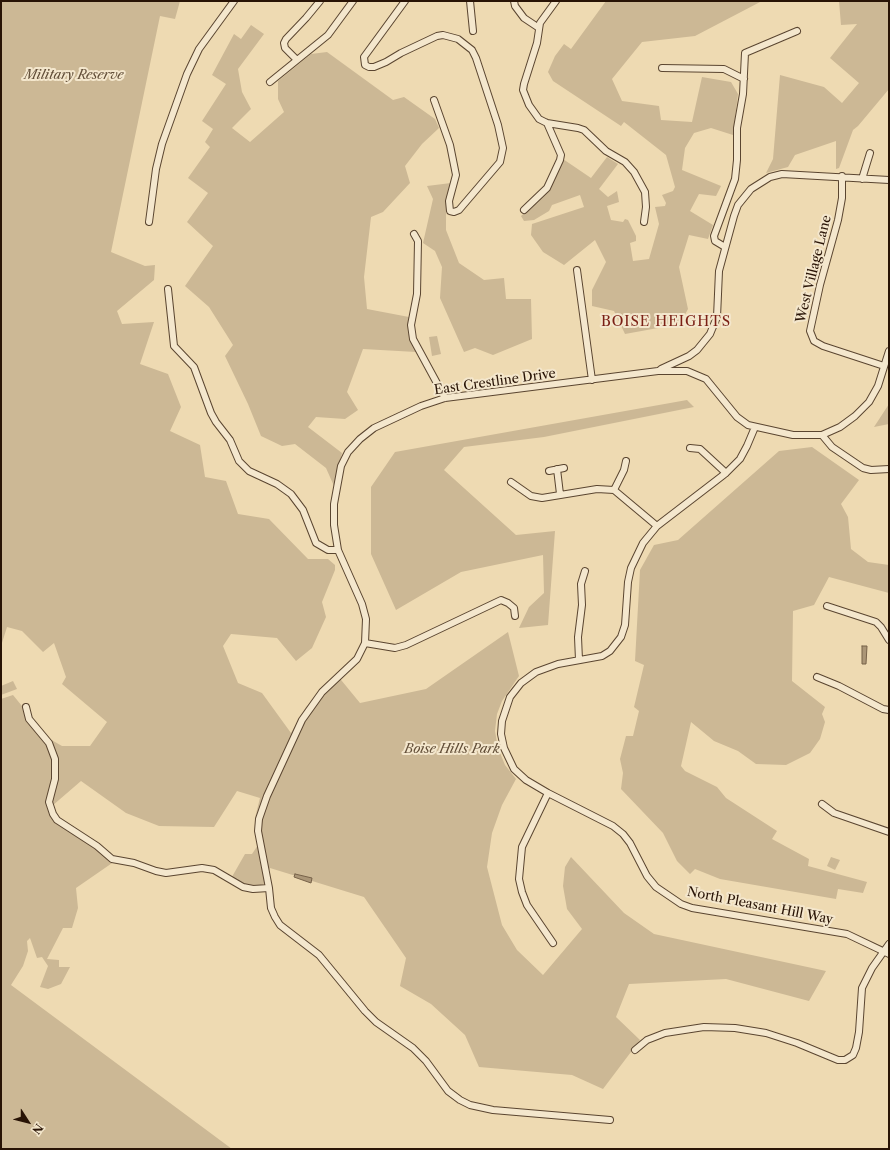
<!DOCTYPE html>
<style>
body{margin:0}
#map{position:relative;width:890px;height:1150px;overflow:hidden;background:#eedab2;font-family:"Libre Caslon Text",serif}
canvas{display:block}
.frame{position:absolute;inset:0;border:2px solid #281305;pointer-events:none}
.north{position:absolute;left:8px;top:1102px;width:40px;height:40px;-webkit-text-stroke:3px #f4e7cd;paint-order:stroke;rotate:126deg;font-size:11px;font-weight:700;line-height:16px;text-align:center;color:#281305}
.north::after{content:'';display:block;margin:auto;width:14px;height:18px;background:#281305;clip-path:polygon(50% 0,100% 100%,50% 72%,0 100%)}
</style>
<div id="map">
<canvas width="890" height="1150"></canvas>
<div class="frame"></div>
<div class="north">N</div>
</div>
<script>
const ctx = document.querySelector('canvas').getContext('2d');
ctx.lineJoin = 'round';
function paint(path, color) {
  ctx.fillStyle = color;
  ctx.fill(path, 'evenodd');
}
function toPath(rows) {
  const path = new Path2D();
  for (const r of rows) {
    path.moveTo(r[0], r[1]);
    for (let i = 2; i < r.length; i += 2) path.lineTo(r[i], r[i + 1]);
  }
  return path;
}
function strokePath(path, color, width, dash) {
  ctx.strokeStyle = color;
  ctx.lineWidth = width;
  ctx.lineCap = dash ? 'butt' : 'round';
  ctx.setLineDash(dash || []);
  ctx.stroke(path);
}
function write(font, color, halo, rows, align = 'center') {
  ctx.font = font + ' "Libre Caslon Text",serif';
  ctx.lineWidth = 4;
  ctx.setLineDash([]);
  ctx.textBaseline = 'middle';
  ctx.strokeStyle = halo;
  ctx.fillStyle = color;
  for (const [text, x, y, turn = 0] of rows) {
    ctx.save();
    ctx.translate(x, y);
    ctx.rotate((+turn || 0) * Math.PI / 180);
    ctx.textAlign = isNaN(turn) ? turn : align;
    if (halo) ctx.strokeText(text, 0, 0);
    ctx.fillText(text, 0, 0);
    ctx.restore();
  }
}
const green = toPath([
 [1,1,180,1,175,19,160,16,111,252,145,266,155,265,154,280,117,311,122,324,154,322,140,364,168,374,181,407,170,431,200,445,205,477,226,481,238,514,269,519,308,559,328,559,335,565,335,570,322,602,326,617,312,648,296,661,277,638,231,634,223,646,238,683,262,693,291,733,306,707,337,675,360,703,426,689,508,632,519,676,502,701,497,714,495,731,498,748,505,765,516,779,502,805,492,833,487,867,502,925,517,950,543,975,582,929,567,909,563,886,565,867,571,857,624,913,654,934,826,971,809,1001,726,979,629,984,616,1017,640,1040,603,1089,572,1075,479,1067,465,1035,431,1004,400,986,406,958,364,897,270,868,261,892,238,888,229,882,245,854,252,854,258,845,255,818,260,798,237,791,214,827,159,826,126,813,81,781,52,806,59,817,98,843,111,856,118,859,76,888,78,908,72,928,63,928,47,959,59,960,59,967,70,967,61,984,48,989,40,987,48,966,42,957,37,958,30,938,27,941,28,951,23,966,11,985,232,1149,1,1149,1,699,13,695,48,738,62,746,90,746,107,722,62,684,66,677,54,643,43,652,22,631,7,627,1,646],
 [606,1,762,1,695,36,642,42,612,79,622,101,659,106,661,120,692,122,702,77,731,82,738,94,733,135,711,128,694,133,685,148,682,170,721,186,716,196,699,194,690,211,713,225,708,239,689,235,679,267,688,309,680,324,625,334,614,311,592,306,592,290,606,262,595,240,564,265,543,252,531,235,532,224,584,207,580,195,552,205,549,211,534,220,524,221,521,216,551,188,563,159,591,178,607,157,618,164,599,189,608,197,617,191,619,202,607,206,611,220,623,222,625,219,628,220,636,236,636,241,630,243,633,261,649,259,659,224,655,207,665,206,666,203,662,195,673,191,675,187,666,155,624,122,621,126,553,81,548,72,555,56,564,44,571,49],
 [839,1,889,1,889,89,858,126,853,130,839,168,836,169,836,141,795,155,788,167,766,173,773,159,780,75,824,87,842,103,859,83,830,58,857,24,841,25],
 [251,25,264,34,238,69,242,92,251,109,232,128,250,142,284,112,278,99,278,81,311,54,327,52,393,100,404,97,435,119,439,128,422,144,405,166,410,183,383,212,371,217,364,277,367,309,409,317,410,334,416,352,363,349,347,392,358,410,345,419,316,417,308,427,342,453,334,486,326,468,295,444,282,446,261,436,248,404,225,356,233,345,209,307,185,286,213,246,187,222,208,193,188,178,210,147,205,142,213,129,202,121,226,84,212,75,234,34,241,39],
 [451,183,446,201,446,230,459,263,484,280,504,278,506,299,531,299,532,339,493,355,475,348,464,352,440,298,442,267,435,251,423,243,433,199,427,186],
 [437,336,441,354,432,356,429,337],
 [687,400,694,407,544,437,464,447,444,470,516,535,555,531,548,625,519,628,529,607,544,593,543,555,461,572,396,610,371,554,371,487,395,452],
 [889,404,889,424,874,427],
 [812,447,859,480,841,504,848,517,851,549,868,562,889,565,889,593,829,577,814,605,793,611,792,681,825,707,822,714,825,722,820,739,810,753,786,765,756,764,738,751,714,741,691,722,681,766,685,771,717,787,726,798,777,831,772,839,809,859,808,866,867,882,863,893,838,889,836,899,720,879,695,869,690,874,677,861,663,833,621,789,623,773,620,759,626,736,633,736,639,711,634,707,644,665,635,661,640,570,654,545,678,540,779,451],
 [13,681,17,689,1,695,1,686],
 [831,857,840,860,835,870,827,866]
]);
const water = toPath([
 [862,646,867,646,866,664,862,664,862,646],
 [295,874,312,878,311,883,294,877,295,874]
]);
const minor = toPath([
 [405,1,364,57,365,65,369,67,374,67,386,62,401,53,437,36,443,35,458,39,472,50,476,58,498,125,503,148,500,162,459,210,454,212,450,211,449,201,456,175,450,145,434,100],
 [470,1,473,31],
 [514,1,515,6,524,18,539,28],
 [556,1,540,23,537,43,524,84,523,90,529,105,539,119,547,123,578,128,584,130,606,151,625,162,634,172,645,192,646,207,644,222],
 [297,60,285,48,284,43,286,39,306,18,320,1],
 [662,68,724,69,744,79],
 [270,82,328,35,353,1],
 [842,176,842,198,838,220,820,285,810,331,814,341,823,346,884,366],
 [862,179,870,153],
 [524,210,547,188,560,160,561,155,547,123],
 [149,222,156,169,162,144,187,74,199,49,234,1],
 [414,234,418,241,417,294,411,325,413,339,445,398],
 [725,247,715,241,714,236,735,179,737,160,737,128,743,94,745,53,797,31],
 [577,270,592,380],
 [168,289,174,346,194,367,211,413,216,422,230,440,239,461,249,471,277,484,291,494,303,510,316,543,328,550,338,550],
 [661,369,689,356,697,350,710,334,717,317,719,271,734,216,738,205,751,189,770,177,782,174,889,180],
 [755,427,747,446,740,459,726,473,657,526,643,543,631,568,628,582,625,625,621,637,610,651,602,656,558,664,536,672,521,683,510,697,502,721,501,734,504,748,514,769,526,780,548,793,613,826,623,834,630,843,647,876,656,887,681,904,692,908,847,934,889,954],
 [822,435,832,447,863,468,871,470,889,469],
 [690,448,700,449,726,473],
 [557,469,560,494],
 [549,471,564,468],
 [511,482,531,496,542,498,597,489,614,490,657,526],
 [614,490,624,470,626,461],
 [827,606,876,622,881,627,889,640],
 [365,643,395,648,406,645,501,600,508,603,514,608,515,616],
 [579,660,578,637,582,605,581,584,585,571],
 [817,677,839,686,883,709,889,710],
 [26,707,29,719,49,743,55,759,55,779,49,802,53,814,57,820,97,846,112,859,134,863,156,871,166,873,202,868,214,870,243,887,253,889,269,888,271,908,275,917,280,925,319,955,365,1011,376,1022,413,1048,426,1061,448,1091,460,1100,470,1105,493,1110,610,1120],
 [548,793,522,847,519,879,522,892,527,905,553,943],
 [822,804,834,813,889,832],
 [269,888,258,831,259,819,267,796,302,720,322,692,357,659,365,643,366,619,362,604,338,550,334,525,334,504,341,466,348,452,360,439,374,428,421,406,445,398,658,371,687,371,706,379,737,417,748,425,793,435,822,435,840,427,855,416,869,402,878,386,889,351],
 [635,1050,647,1040,665,1033,704,1027,735,1028,766,1033,797,1043,838,1060,845,1060,853,1055,856,1048,859,1032,862,988,872,968,889,944]
]);
const parkNames = [
 ["Military Reserve",74,75],
 ["Boise Hills Park",452,749]
];
const streetNames = [
 ["West Village Lane",814,269,-76],
 ["East Crestline Drive",495,382,-8],
 ["North Pleasant Hill Way",760,906,11]
];
const neighbourhoodNames = [
 ["BOISE HEIGHTS",666,322]
];
paint(green, '#ccb895');
paint(water, '#ab9677');
strokePath(water, '#776249', 1);
strokePath(minor, '#5a4530', 8);
strokePath(minor, '#f4e7cd', 6);
write('italic 13px', '#614d37', '#f4e7cd', parkNames);
write('13px', '#281305', '#f4e7cd', streetNames);
ctx.letterSpacing = '1px';
write('14px', '#7a1f14', '#f4e7cd', neighbourhoodNames);
ctx.letterSpacing = '0px';
</script>
